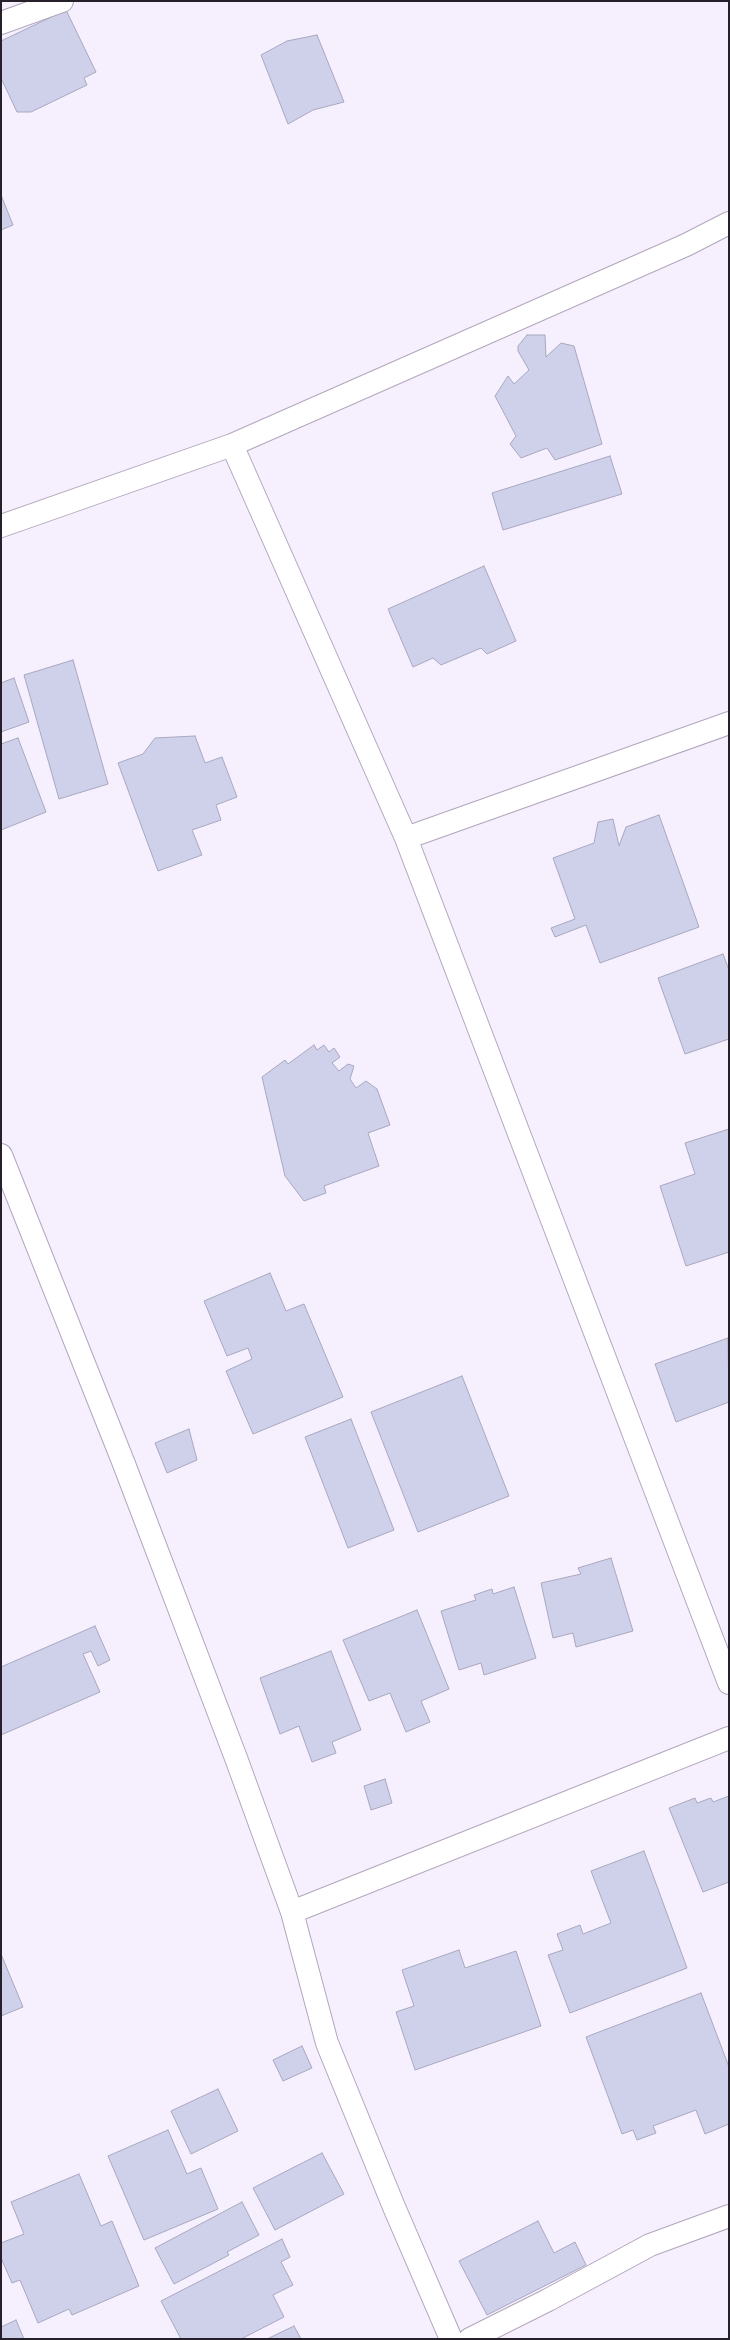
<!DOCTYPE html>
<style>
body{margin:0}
#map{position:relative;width:730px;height:2340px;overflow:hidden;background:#f6effd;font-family:Quicksand,sans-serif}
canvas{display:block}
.frame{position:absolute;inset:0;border:2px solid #252029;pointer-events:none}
</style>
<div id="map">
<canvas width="730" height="2340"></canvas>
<div class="frame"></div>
</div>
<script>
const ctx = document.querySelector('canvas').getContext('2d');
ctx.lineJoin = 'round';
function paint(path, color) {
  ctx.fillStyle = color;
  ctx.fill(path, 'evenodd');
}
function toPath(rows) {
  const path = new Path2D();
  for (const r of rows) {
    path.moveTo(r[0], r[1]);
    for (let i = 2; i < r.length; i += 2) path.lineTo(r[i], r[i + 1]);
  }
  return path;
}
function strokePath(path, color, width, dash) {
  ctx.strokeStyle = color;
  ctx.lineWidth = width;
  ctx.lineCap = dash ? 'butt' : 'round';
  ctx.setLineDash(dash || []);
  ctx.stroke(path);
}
const building = toPath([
 [66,10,96,72,84,78,87,85,31,112,17,112,1,78,1,41,66,10],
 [317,35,344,102,313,110,288,124,261,55,287,41,317,35],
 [1,195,13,225,1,230,1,195],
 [527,335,545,335,546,357,561,343,574,346,602,444,555,460,547,448,521,458,510,444,516,436,495,396,508,376,514,384,529,370,518,351,518,346,527,335],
 [610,456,622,494,503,530,492,493,610,456],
 [484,566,516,641,487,654,481,648,441,665,433,658,413,667,388,609,484,566],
 [73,660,108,784,59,799,24,675,73,660],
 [14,678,29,722,1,732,1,683,14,678],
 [195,736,205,763,222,757,237,797,216,805,221,820,192,830,202,855,158,871,118,763,143,754,155,738,195,736],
 [18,738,46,812,1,830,1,744,18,738],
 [659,815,699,927,600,963,586,925,555,937,551,928,575,919,553,858,594,843,598,822,613,819,619,846,626,827,659,815],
 [723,954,729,970,729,1039,685,1054,658,978,723,954],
 [314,1045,317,1050,324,1045,329,1052,334,1048,340,1057,332,1063,339,1071,348,1064,354,1066,350,1079,356,1088,366,1081,377,1089,390,1125,368,1133,379,1166,324,1186,326,1193,304,1201,285,1176,262,1077,285,1060,288,1064,314,1045],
 [729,1129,729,1252,686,1266,660,1186,695,1174,685,1143,729,1129],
 [270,1273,286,1311,304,1304,343,1397,253,1434,226,1371,252,1359,248,1348,227,1356,204,1301,270,1273],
 [728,1338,729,1402,676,1422,655,1364,728,1338],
 [462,1376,509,1496,418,1532,371,1412,462,1376],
 [351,1419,394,1530,348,1548,305,1437,351,1419],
 [189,1429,197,1460,167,1473,155,1443,189,1429],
 [611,1558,633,1631,576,1647,573,1633,553,1638,541,1583,581,1574,578,1568,611,1558],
 [514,1587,536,1658,484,1675,481,1663,459,1670,441,1611,476,1600,474,1595,492,1589,493,1594,514,1587],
 [417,1610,449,1689,421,1701,430,1722,406,1732,390,1693,369,1701,343,1640,417,1610],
 [95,1626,110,1660,98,1666,91,1651,83,1654,100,1692,1,1735,1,1667,95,1626],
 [331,1651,361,1730,332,1742,336,1753,312,1762,299,1726,280,1734,260,1678,331,1651],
 [385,1779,392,1803,371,1810,364,1786,385,1779],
 [729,1796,729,1882,703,1892,669,1808,695,1798,697,1803,711,1798,713,1802,729,1796],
 [644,1851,687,1968,570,2013,548,1955,563,1950,557,1934,580,1925,583,1934,611,1923,591,1871,644,1851],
 [459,1950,465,1968,516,1951,541,2026,415,2070,396,2012,414,2006,402,1970,459,1950],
 [1,1954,23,2007,1,2016,1,1954],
 [701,1993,729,2067,729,2124,705,2134,696,2110,653,2126,656,2133,637,2140,633,2130,622,2134,586,2037,701,1993],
 [302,2046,312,2068,283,2081,273,2060,302,2046],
 [218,2089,238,2131,191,2154,171,2111,218,2089],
 [168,2130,187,2174,201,2168,218,2209,144,2240,108,2156,168,2130],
 [322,2153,344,2194,275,2230,253,2188,322,2153],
 [79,2174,101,2226,112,2221,139,2286,72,2315,69,2309,38,2323,20,2280,12,2283,1,2258,1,2243,24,2234,11,2202,79,2174],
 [242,2202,259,2235,227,2252,229,2255,174,2284,155,2248,242,2202],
 [538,2221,554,2253,575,2242,586,2265,487,2315,459,2261,538,2221],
 [282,2239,290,2257,281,2262,293,2285,273,2295,284,2317,241,2339,181,2339,161,2301,282,2239],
 [16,2320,24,2339,1,2339,1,2327,16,2320],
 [294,2326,301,2339,267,2339,294,2326]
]);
const minor = toPath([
 [1,23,62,1],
 [232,445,406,838,729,1683],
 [1,526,232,445,686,245,729,223],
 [406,838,729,723],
 [1,1155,124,1464,236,1758,292,1912,327,2043,394,2207,451,2339],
 [292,1912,729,1738],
 [470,2339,548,2300,650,2245,729,2216]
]);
paint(building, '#cfd0e9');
strokePath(building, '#a7a8c0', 1);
strokePath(minor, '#b2a6bc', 24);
strokePath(minor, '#fff', 22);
</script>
